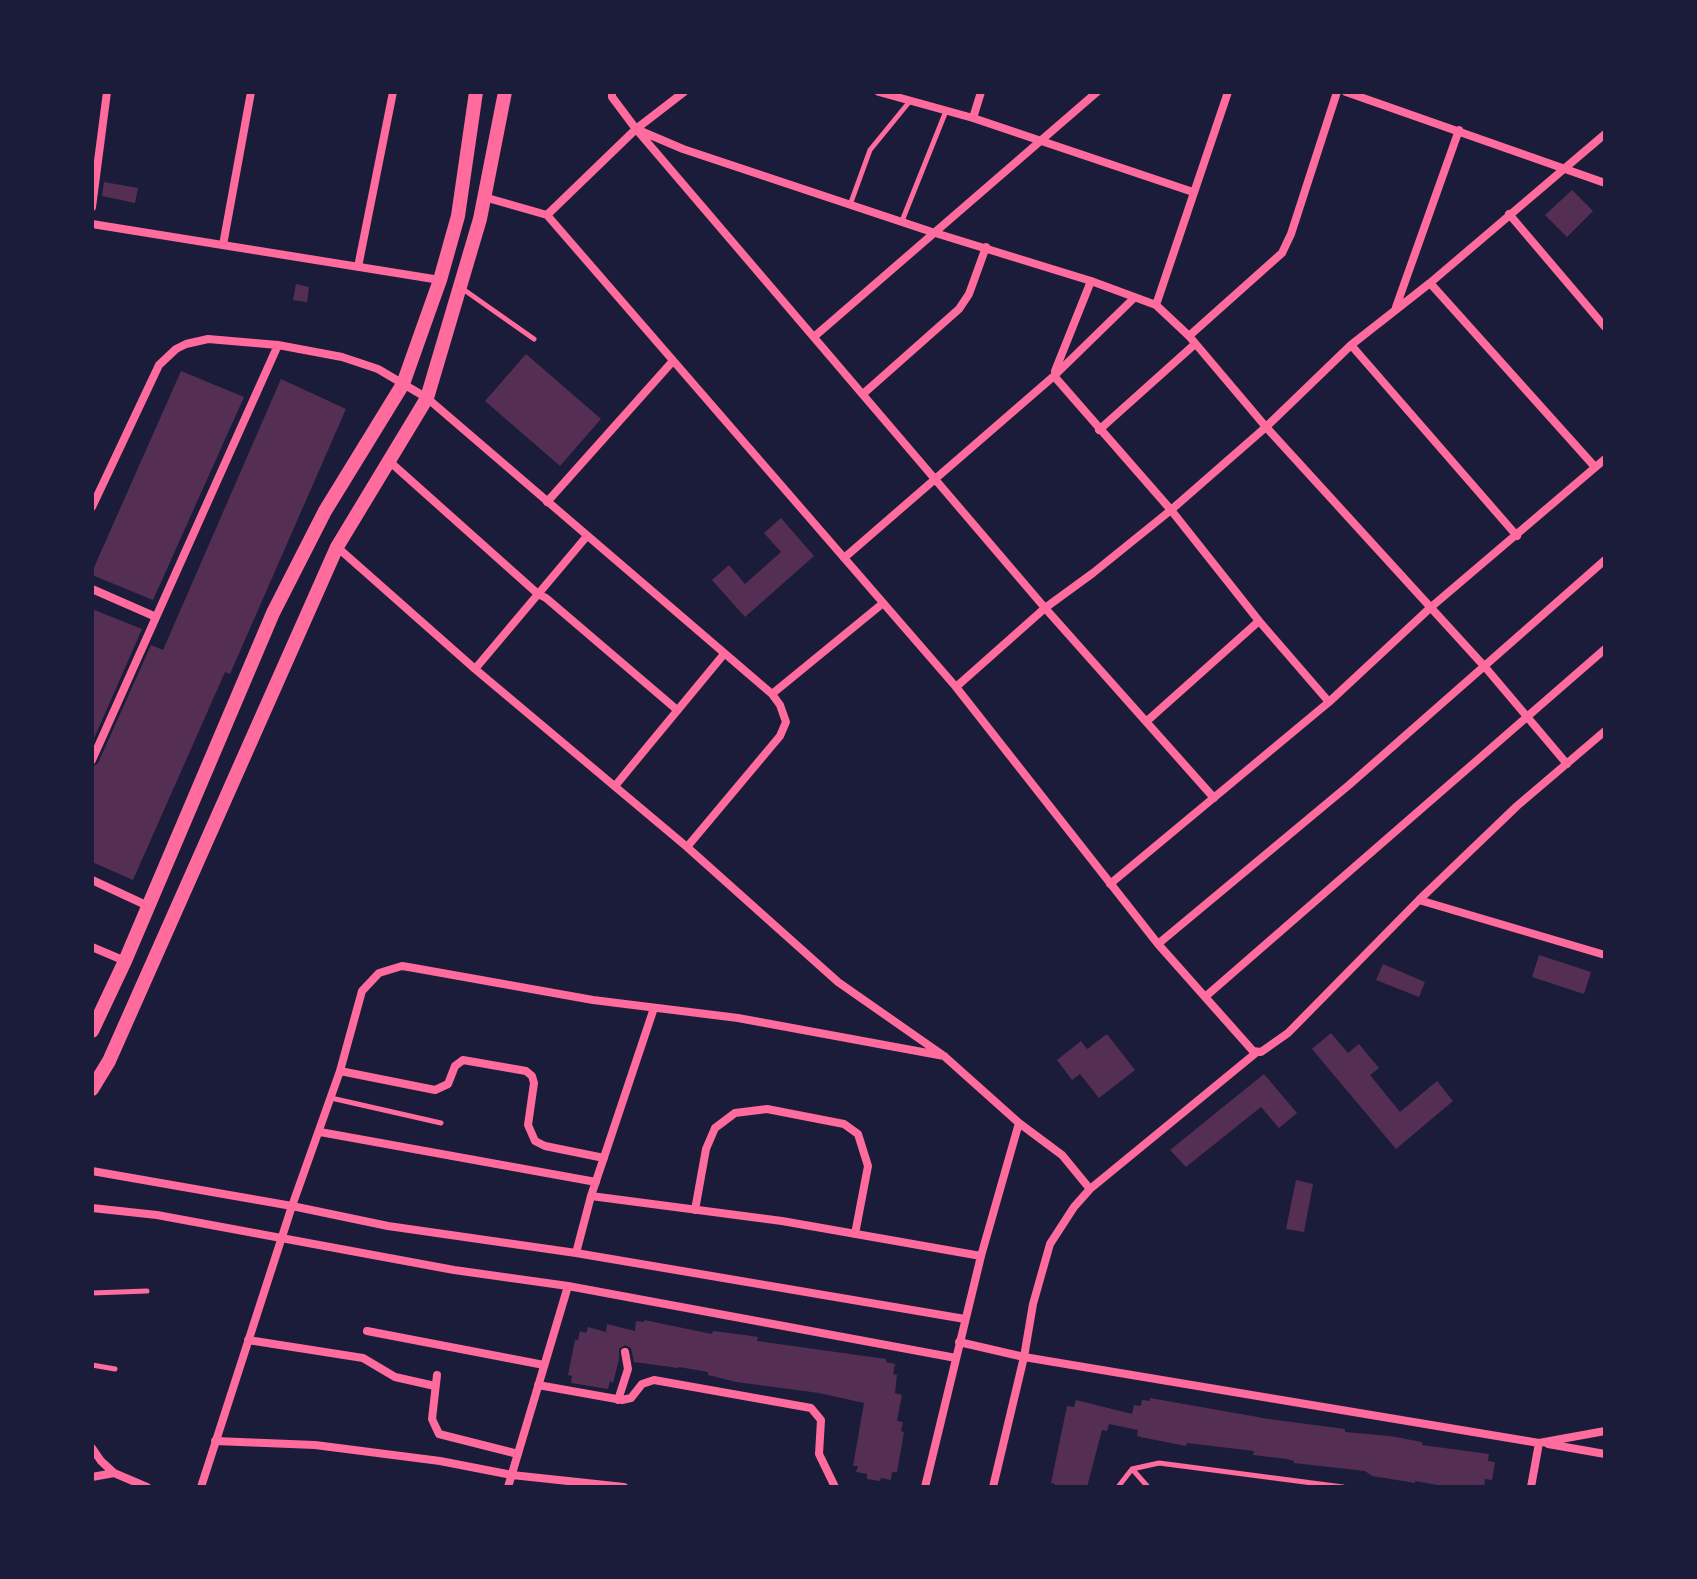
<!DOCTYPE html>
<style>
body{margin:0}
#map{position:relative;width:1697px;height:1579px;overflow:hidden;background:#1b1b3a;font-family:Helvetica,sans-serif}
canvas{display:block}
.frame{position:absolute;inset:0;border:94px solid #1b1b3a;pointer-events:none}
</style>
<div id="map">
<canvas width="1697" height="1579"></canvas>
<div class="frame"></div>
</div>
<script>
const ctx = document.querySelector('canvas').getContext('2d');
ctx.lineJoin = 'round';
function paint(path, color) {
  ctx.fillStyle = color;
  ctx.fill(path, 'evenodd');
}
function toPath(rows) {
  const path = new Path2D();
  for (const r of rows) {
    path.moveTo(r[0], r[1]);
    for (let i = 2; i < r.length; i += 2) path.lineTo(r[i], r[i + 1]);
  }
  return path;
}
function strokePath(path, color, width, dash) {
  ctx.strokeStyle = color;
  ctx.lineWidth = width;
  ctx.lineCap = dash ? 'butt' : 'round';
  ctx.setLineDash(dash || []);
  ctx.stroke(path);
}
const building = toPath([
 [104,182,138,188,135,203,102,196],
 [1572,190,1593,211,1567,237,1545,215],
 [296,284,309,287,307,302,293,300],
 [526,354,601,419,560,466,485,401],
 [181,371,244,397,153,600,92,575,92,572],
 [281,379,346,409,230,674,225,672,133,880,92,862,92,767,98,763,151,645,163,650],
 [781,518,814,556,745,617,712,580,729,565,745,584,781,552,764,533],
 [92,609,142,629,92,743],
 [1539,955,1591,972,1584,994,1532,977],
 [1383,964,1425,982,1419,997,1376,980],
 [1331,1033,1348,1053,1359,1044,1379,1068,1370,1075,1400,1112,1437,1081,1453,1101,1396,1149,1312,1049],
 [1107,1034,1135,1070,1099,1098,1080,1074,1072,1080,1057,1060,1081,1041,1087,1049],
 [1264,1074,1297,1113,1279,1128,1261,1107,1186,1167,1170,1150],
 [1296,1180,1313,1184,1304,1232,1286,1229],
 [644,1320,712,1334,713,1331,745,1335,758,1337,757,1341,886,1359,886,1362,895,1364,893,1374,897,1375,895,1393,902,1395,897,1421,903,1422,901,1431,904,1432,897,1472,892,1472,891,1480,881,1478,880,1481,867,1479,867,1474,856,1472,858,1466,853,1466,864,1403,819,1393,736,1382,708,1375,708,1372,679,1367,678,1368,634,1362,631,1348,625,1345,619,1349,619,1359,613,1383,610,1381,608,1389,571,1383,572,1376,568,1375,575,1340,578,1340,580,1331,586,1333,588,1327,606,1332,607,1324,635,1331,636,1321,644,1322],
 [1150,1398,1269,1419,1345,1429,1345,1432,1390,1436,1422,1442,1422,1445,1489,1454,1488,1461,1495,1462,1492,1480,1485,1479,1484,1487,1449,1487,1415,1481,1415,1483,1372,1476,1365,1471,1294,1463,1294,1461,1287,1459,1253,1455,1254,1451,1187,1443,1186,1446,1145,1438,1137,1436,1138,1430,1109,1424,1107,1431,1102,1430,1087,1487,1054,1487,1055,1484,1051,1483,1067,1406,1074,1407,1076,1400,1132,1414,1134,1405,1141,1406,1142,1400,1150,1401]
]);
const service = toPath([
 [850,205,870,150,910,101],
 [902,221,946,111],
 [460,287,534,339],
 [331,1098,441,1123],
 [92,1293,147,1291],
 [92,1365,115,1369],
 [1133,1470,1148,1487],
 [1118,1487,1132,1469,1159,1463,1343,1487]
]);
const minor = toPath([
 [612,92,612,97,636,129,1045,608,1214,798],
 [879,92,973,118,1193,192],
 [1346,92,1605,183],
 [973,118,981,92],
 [636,129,683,149,932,232,1091,281,1156,305,1189,336,1266,427,1485,667,1567,764],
 [484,197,547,215,956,687,1158,944,1253,1051,1261,1052,1288,1033,1419,900,1517,806,1605,731],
 [92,207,107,92],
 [1509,214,1605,327],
 [547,215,636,129,684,92],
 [92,224,440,280],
 [223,245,251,92],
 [358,267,393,92],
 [1430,283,1595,467],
 [1156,305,1228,92],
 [1396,307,1459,130],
 [815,336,1097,92],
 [1189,336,1282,253,1291,234,1337,92],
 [1351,345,1517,536],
 [1055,371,1091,281],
 [1054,376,1134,298],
 [863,394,959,309,969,294,986,247],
 [1099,430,1195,344],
 [389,461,538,594,546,598,676,709],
 [547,502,672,362],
 [92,507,159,365,176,349,186,344,208,339,278,345,342,357,378,369,427,398,772,694,780,705,786,722,780,736,687,847,475,669,337,547],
 [844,558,1054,376,1171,510,1259,621,1329,702],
 [92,589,156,617],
 [475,669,587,536],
 [956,687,1045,608,1093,573,1171,510,1266,427,1351,345,1430,283,1605,134],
 [772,694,882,604],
 [1147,721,1259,621],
 [92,760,278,345],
 [615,786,724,654],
 [687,847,838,982,944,1056,1019,1123,1062,1155,1090,1189],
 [92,880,148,906],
 [1110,884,1329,702,1430,608,1605,459],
 [1419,900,1605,955],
 [1158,944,1349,785,1605,560],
 [92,947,125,961],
 [1205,997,1605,649],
 [340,1071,435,1090,448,1084,455,1066,463,1060,526,1071,532,1076,534,1083,528,1125,535,1141,545,1146,604,1158],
 [320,1132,596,1182],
 [92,1171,292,1206,388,1226,576,1253,965,1319],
 [591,1196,782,1221,981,1256],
 [92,1208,157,1215,454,1270,568,1286,956,1358],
 [695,1210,706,1149,715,1128,735,1113,767,1109,844,1124,858,1134,868,1166,855,1234],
 [576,1253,591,1196,654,1008],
 [367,1331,544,1365],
 [248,1340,363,1358,395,1377,435,1386],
 [959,1342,1024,1357,1539,1443,1531,1487],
 [437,1375,432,1419,439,1434,518,1454],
 [538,1385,622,1400,631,1398,642,1384,654,1380,811,1408,821,1420,819,1454,835,1487],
 [618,1400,628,1369,625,1352],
 [215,1441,315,1445,440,1461,512,1475,624,1487],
 [1539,1443,1605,1431],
 [1548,1444,1605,1454],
 [92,1448,101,1461,114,1473,147,1487],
 [92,1477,114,1473],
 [201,1487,292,1206,340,1071,362,991,379,973,402,966,414,968,593,1000,738,1018,944,1056],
 [508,1487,568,1286],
 [925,1487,981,1256,1019,1123],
 [993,1487,1024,1357,1033,1304,1050,1244,1074,1207,1090,1189,1257,1052]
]);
const secondary = toPath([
 [92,1031,125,961,273,613,325,511,403,384,440,280,458,216,476,92],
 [92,1089,109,1061,337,547,427,398,480,219,505,92]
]);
paint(building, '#542f53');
strokePath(service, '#ff6b9d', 5);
strokePath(minor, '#ff6b9d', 8);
strokePath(secondary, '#ff6b9d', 14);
</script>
